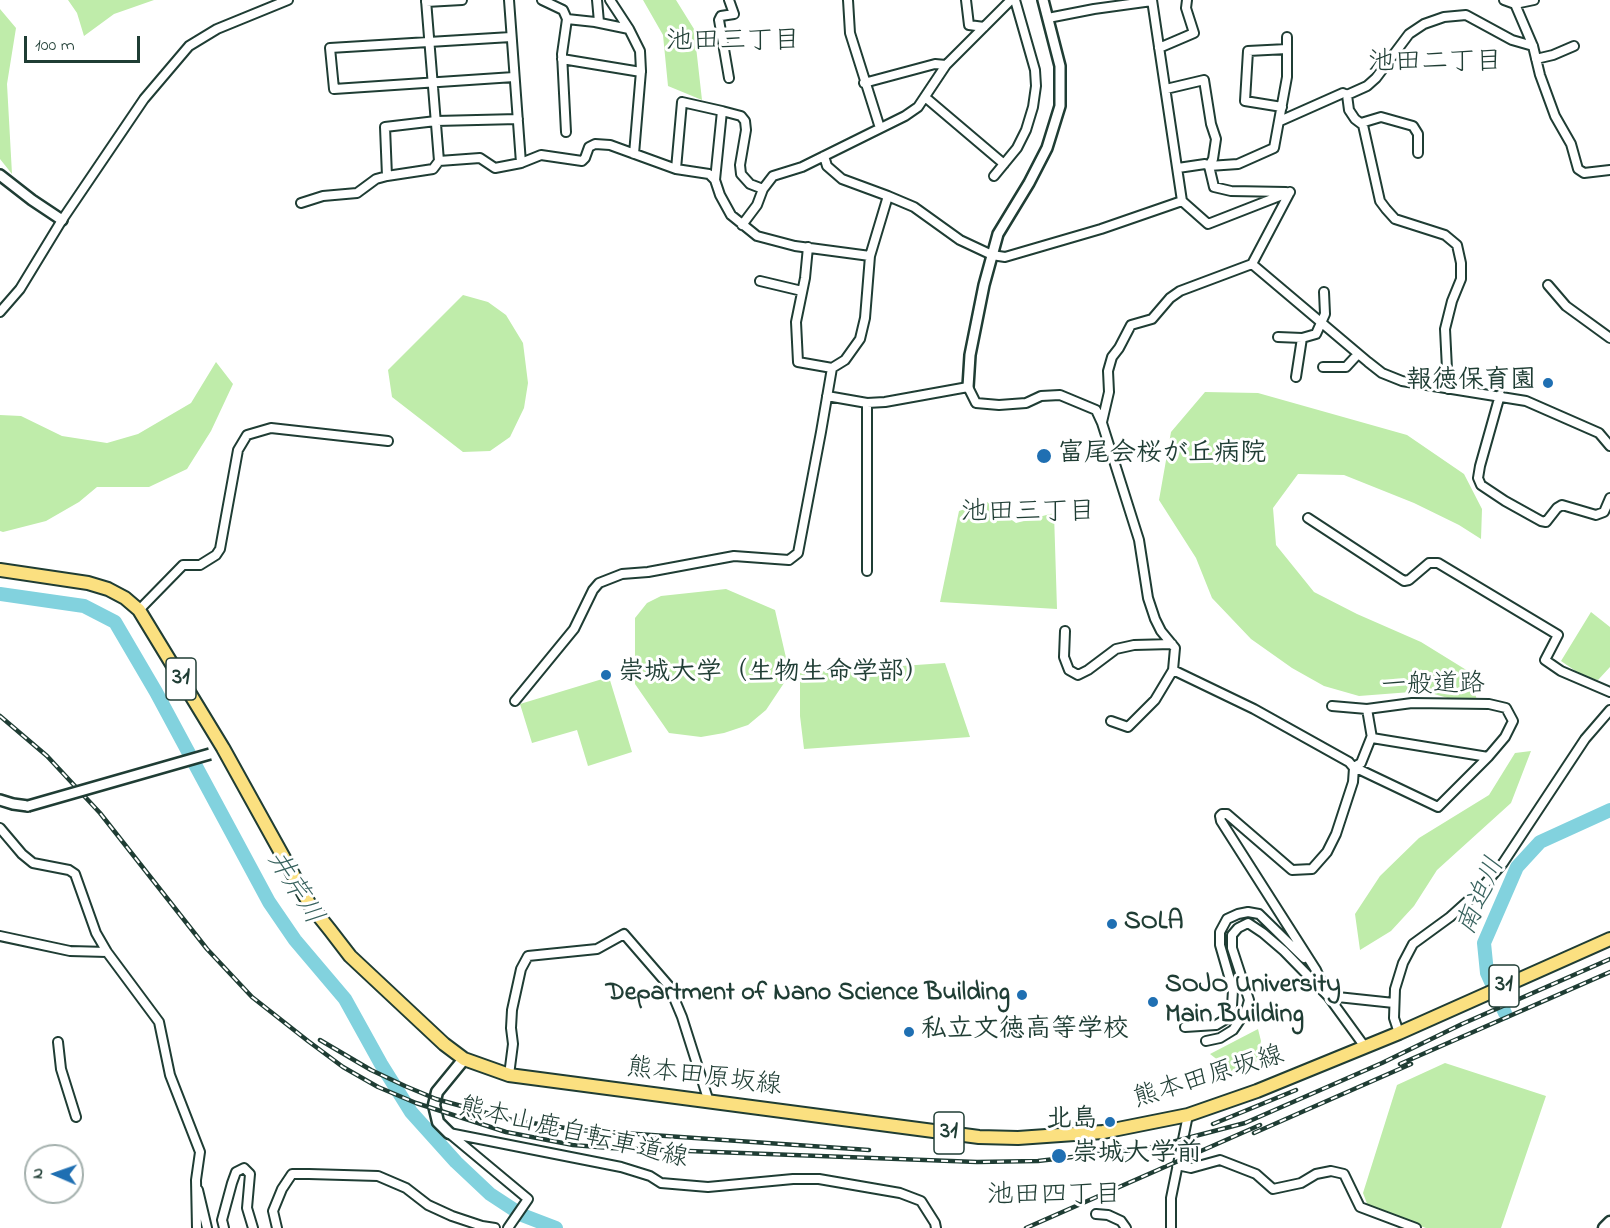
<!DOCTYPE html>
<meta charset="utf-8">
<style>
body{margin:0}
#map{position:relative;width:1610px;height:1228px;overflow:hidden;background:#fff;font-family:"Indie Flower",sans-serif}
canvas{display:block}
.north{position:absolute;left:24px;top:1144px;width:60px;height:60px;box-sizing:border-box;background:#fff;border:2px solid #a5b1ae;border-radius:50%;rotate:272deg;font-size:16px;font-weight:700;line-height:24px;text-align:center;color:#1f3d34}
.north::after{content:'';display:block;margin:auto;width:21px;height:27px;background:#1f6fb2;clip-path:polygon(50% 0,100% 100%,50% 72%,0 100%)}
.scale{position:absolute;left:24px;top:36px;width:116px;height:27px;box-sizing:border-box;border:3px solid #1f3d34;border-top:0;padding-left:8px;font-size:18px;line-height:21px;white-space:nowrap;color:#1f3d34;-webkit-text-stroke:4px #fff;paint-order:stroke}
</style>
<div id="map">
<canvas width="1610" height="1228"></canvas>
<div class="north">N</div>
<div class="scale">100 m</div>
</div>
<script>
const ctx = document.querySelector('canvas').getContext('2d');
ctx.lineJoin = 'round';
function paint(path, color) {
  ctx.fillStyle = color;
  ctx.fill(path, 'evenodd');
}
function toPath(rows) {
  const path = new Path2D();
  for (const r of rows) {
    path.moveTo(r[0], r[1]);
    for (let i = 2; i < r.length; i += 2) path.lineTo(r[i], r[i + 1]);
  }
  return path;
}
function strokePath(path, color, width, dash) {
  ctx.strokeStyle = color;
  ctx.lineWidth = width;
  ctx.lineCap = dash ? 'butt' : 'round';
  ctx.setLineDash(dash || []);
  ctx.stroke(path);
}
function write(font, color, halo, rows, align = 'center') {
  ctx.font = font + ' "Indie Flower","Klee One",sans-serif';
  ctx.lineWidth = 6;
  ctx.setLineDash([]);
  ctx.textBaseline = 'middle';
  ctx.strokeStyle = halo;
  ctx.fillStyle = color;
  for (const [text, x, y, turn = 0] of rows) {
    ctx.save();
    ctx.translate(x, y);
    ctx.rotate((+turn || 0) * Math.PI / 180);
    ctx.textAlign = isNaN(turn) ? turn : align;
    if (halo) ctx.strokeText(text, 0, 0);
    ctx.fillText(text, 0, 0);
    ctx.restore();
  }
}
const green = toPath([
 [68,0,154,0,114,14,84,36,77,13],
 [643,0,676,0,694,29,702,100,668,86,663,35],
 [0,9,16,28,7,84,12,174,0,159],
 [463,295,488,302,506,315,523,343,528,383,524,408,510,437,490,451,463,452,392,397,388,370],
 [216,362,233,384,211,431,187,469,149,487,97,487,79,502,46,521,3,532,0,531,0,415,21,416,62,436,107,443,138,434,191,403],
 [1205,392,1258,393,1407,435,1464,474,1482,509,1481,539,1459,525,1414,503,1344,475,1298,474,1273,508,1276,545,1314,592,1357,614,1421,642,1468,671,1477,700,1451,699,1424,691,1359,696,1324,686,1292,668,1251,639,1212,598,1196,558,1159,500,1171,432],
 [987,502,1016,523,1054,513,1057,609,940,602,959,511],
 [726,589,775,610,787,662,784,683,766,710,748,725,724,733,701,737,669,733,635,684,635,618,647,603,661,596],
 [1591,612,1610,627,1610,667,1598,680,1583,676,1561,661],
 [945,663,970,737,804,749,800,716,800,673],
 [609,677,632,752,588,766,577,730,532,743,520,704],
 [1531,751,1511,803,1437,870,1414,906,1391,931,1360,950,1355,914,1380,876,1419,838,1489,795,1515,753],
 [1258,1029,1261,1041,1257,1061,1232,1071,1210,1054],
 [1445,1063,1546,1096,1501,1228,1426,1228,1369,1209,1363,1193,1397,1085]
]);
const river = toPath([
 [0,594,84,606,115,622,156,692,269,902,295,940,345,999,381,1064,411,1112,456,1162,490,1194,522,1215,556,1228],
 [1505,1013,1487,973,1484,943,1517,867,1540,842,1610,810]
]);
const minor = toPath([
 [509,0,521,163],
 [542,0,563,10,567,19,562,54,566,132],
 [597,0,599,22],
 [610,0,629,29],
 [848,0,850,33,880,128],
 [966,0,969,25,984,27],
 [1152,0,1182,201,1208,224,1290,192],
 [1504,0,1515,4,1533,46,1540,75,1555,116,1571,144,1578,169,1584,173,1610,170],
 [426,2,462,0],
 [1515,4,1534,0],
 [1048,18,1094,9,1152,1],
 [567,19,595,22,629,29,640,51,641,71,634,154],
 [511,37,330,48,334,89,514,77],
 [1159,48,1194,33,1186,8,1187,0],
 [562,59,641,72],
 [1536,59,1553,55,1574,46],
 [729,78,719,20,721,16,734,14,729,0],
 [864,83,935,64,946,65],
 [1166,89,1204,80,1211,124,1216,139,1213,159,1209,166,1205,164,1178,168],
 [1347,95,1349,110,1355,119,1363,125,1380,201,1386,209,1395,219,1445,235,1457,245,1461,263,1461,279,1452,301,1445,329,1448,389],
 [925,97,1004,164],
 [1282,107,1245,101,1248,51,1287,49],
 [722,111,741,116,745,121,746,130,740,165,741,174,750,184,763,189],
 [1280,121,1343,93,1347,95,1367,86,1376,78,1409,34,1424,24,1444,17,1466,15,1512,40,1533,46],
 [1361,123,1381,117,1413,126,1418,134,1418,153],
 [824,156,827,166,842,179,888,196],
 [439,161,480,158,495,168,521,163,541,155,582,161,585,158,589,147,595,144,610,145,676,169,709,174,715,180,720,195,731,215,757,236,795,246,870,256],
 [676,169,682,102,722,111,715,180],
 [387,176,385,127,436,121,518,119],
 [994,176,1017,148,1026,130,1033,107,1036,86,1035,70,1015,0],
 [1286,192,1231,191,1214,187,1209,166,1238,164,1274,148,1287,77,1287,37],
 [301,203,323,196,357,193,376,179,387,176,433,169,439,161,426,0],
 [742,225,757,205,763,189,773,176,802,167,905,116,918,107,946,65,1011,0],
 [1252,264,1368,362,1382,373,1402,381,1526,401,1599,433,1610,446],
 [760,281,802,291],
 [1548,285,1566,306,1610,338],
 [0,312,20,289,62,220,144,99,189,46,217,29,288,0],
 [1278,337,1302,338,1316,334,1325,314,1324,292],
 [1323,367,1346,367,1358,354],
 [832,368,845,360,860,339,865,318,870,256,888,196,914,207,960,240,992,255,1005,257,1101,229,1182,201],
 [1296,377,1302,338],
 [1500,395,1480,466,1478,478,1481,485,1505,501,1541,521,1546,522,1557,508,1562,505,1596,515,1604,512,1610,498],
 [827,396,867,403,885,402,968,387,976,403,999,405,1026,403,1041,396,1060,395,1096,410,1102,423,1139,540,1148,598,1155,619,1161,631,1175,648,1173,670,1155,700,1128,727,1111,721],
 [1102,422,1109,392,1108,371,1112,357,1119,348,1131,325,1152,319,1170,298,1180,291,1252,264,1290,192],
 [1308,518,1404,581,1409,580,1429,563,1438,563,1558,635,1545,660,1561,671,1610,692],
 [867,571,867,403],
 [139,610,183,565,200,565,216,555,220,549,238,450,247,435,271,428,388,441],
 [1065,631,1064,657,1069,670,1078,675,1088,670,1116,649,1134,645,1172,644],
 [1173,670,1254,709,1349,762,1354,768,1353,782,1336,834,1327,852,1312,869,1292,870,1227,814,1222,814,1220,816,1221,821,1316,970,1328,996,1365,1047],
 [515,701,574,629,593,590,599,583,622,574,648,572,734,556,789,560,798,553,821,432,832,368,798,362,796,322,805,278,808,247],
 [1332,706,1367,709],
 [1371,738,1372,738,1488,757,1438,807,1354,767,1361,763,1371,738],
 [1372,738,1367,709,1412,703,1489,704,1506,708,1513,721,1505,737,1488,757],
 [0,828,22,854,33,863,69,870,75,874,96,933,107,952,159,1022,170,1075,200,1152,196,1180,197,1228],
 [0,936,70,951,107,952],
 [1185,1027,1216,1025,1226,1019,1232,1006,1233,990,1220,945,1220,932,1227,919,1238,914,1248,912,1259,914,1304,958],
 [1399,1033,1394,1018,1395,989,1403,963,1413,944,1450,917,1479,891,1503,863,1585,739,1610,710],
 [1206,1041,1220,1038,1233,1030,1246,1011,1249,1000,1232,948,1232,935,1238,928,1248,923,1263,933,1284,951,1328,996,1394,1003],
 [58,1042,61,1069,76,1117],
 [509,1075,513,1044,511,1028,512,1010,521,969,528,956,597,949,624,934,669,986,682,1017,709,1102],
 [449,1133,621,1167,650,1176,661,1183,708,1187,793,1179,819,1179,900,1193,921,1201,935,1223,936,1228],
 [450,1134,528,1199,508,1228],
 [1177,1165,1191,1168,1220,1160,1256,1174,1273,1189,1301,1183,1316,1174,1331,1171,1344,1174,1360,1207,1416,1228],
 [198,1190,207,1228],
 [1096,1214,1108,1215,1121,1221,1126,1228],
 [224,1228,222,1220,232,1183,236,1172,244,1168,250,1174,247,1208,253,1228],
 [277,1228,273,1211,282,1189,292,1174,309,1174,378,1176,406,1188,428,1205,452,1216,482,1226,495,1228],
 [1171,1228,1171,1198,1188,1115]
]);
const tertiary = toPath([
 [0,175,32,200,62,220],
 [968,387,970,355,984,285,998,234,1029,183,1047,148,1060,106,1060,66,1043,0],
 [0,800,13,804,28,806]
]);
const secondary = toPath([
 [449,1133,438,1122,434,1105,437,1092,464,1059],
 [1604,1228,1610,1222]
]);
const primary = toPath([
 [0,570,88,583,108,589,125,598,139,610,223,748,310,905,330,930,350,956,444,1044,464,1059,509,1075,979,1137,1018,1138,1103,1132,1188,1115,1257,1091,1399,1033,1610,939]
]);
const rail = toPath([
 [0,716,47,756,100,813,207,949,252,997,308,1041,343,1067,378,1087,416,1103,506,1132,573,1145,610,1148,977,1162,1038,1161,1149,1148,1245,1123,1382,1063,1462,1024,1610,959],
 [320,1040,371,1070,405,1086,436,1099,512,1120,579,1130,869,1150],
 [1400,1064,1610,972],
 [1213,1124,1296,1090],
 [1254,1133,1411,1064],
 [1026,1228,1260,1125]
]);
const tertiaryBridge = toPath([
 [28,806,210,754]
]);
const markers = [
 [1548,383,6,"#1f6fb2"],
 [1044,456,8,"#1f6fb2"],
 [606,675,6,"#1f6fb2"],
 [1112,924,6,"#1f6fb2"],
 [1022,995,6,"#1f6fb2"],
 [1153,1002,6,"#1f6fb2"],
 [909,1032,6,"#1f6fb2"],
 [1110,1122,6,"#1f6fb2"],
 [1059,1156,8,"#1f6fb2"]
];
const shields = [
 [181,679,30],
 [1504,986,30],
 [949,1133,30]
];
const shieldNames = [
 ["31",181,679],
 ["31",1504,986],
 ["31",949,1133]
];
const poiNames = [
 ["報徳保育園",1536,383,"right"],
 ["富尾会桜が丘病院",1058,456],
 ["崇城大学（生物生命学部）",618,675],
 ["SOLA",1124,924],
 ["SOJO University",1165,987],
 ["Main Building",1165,1017],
 ["Department of Nano Science Building",1010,995,"right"],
 ["私立文徳高等学校",921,1032],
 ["北島",1098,1122,"right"],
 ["崇城大学前",1072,1156]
];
const streetNames = [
 ["一般道路",1433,687,-1],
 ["熊本田原坂線",704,1079,7],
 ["熊本田原坂線",1209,1079,-17],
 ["熊本山鹿自転車道線",573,1135,13]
];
const neighbourhoodNames = [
 ["池田三丁目",733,44],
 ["池田二丁目",1435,65],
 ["池田三丁目",1028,515],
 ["池田四丁目",1054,1198]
];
const waterNames = [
 ["井芹川",293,889,58],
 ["南迫川",1483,897,-67]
];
paint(green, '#bfecaa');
strokePath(river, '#82d2de', 14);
strokePath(minor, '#1f3d34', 12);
strokePath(tertiary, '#1f3d34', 14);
strokePath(secondary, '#1f3d34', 15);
strokePath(primary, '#1f3d34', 16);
strokePath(minor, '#fff', 8);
strokePath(tertiary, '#fff', 9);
strokePath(secondary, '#fff', 10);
strokePath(primary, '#fbe080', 12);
strokePath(rail, '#1f3d34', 4.5);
strokePath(rail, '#fff', 2, [7]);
strokePath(tertiaryBridge, '#1f3d34', 14, []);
strokePath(tertiaryBridge, '#fff', 9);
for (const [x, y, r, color] of markers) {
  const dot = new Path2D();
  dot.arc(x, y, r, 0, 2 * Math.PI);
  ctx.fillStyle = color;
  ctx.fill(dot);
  strokePath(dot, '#fff', 2);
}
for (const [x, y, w] of shields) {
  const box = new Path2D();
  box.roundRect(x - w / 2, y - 21, w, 42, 4.5);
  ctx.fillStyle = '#fff';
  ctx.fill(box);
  strokePath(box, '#1f3d34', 1.5);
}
write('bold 24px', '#1f3d34', null, shieldNames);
write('bold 26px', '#1f3d34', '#fff', poiNames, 'left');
write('26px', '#1f3d34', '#fff', streetNames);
write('27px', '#1f3d34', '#fff', neighbourhoodNames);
write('italic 27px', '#38625e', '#fff', waterNames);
</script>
